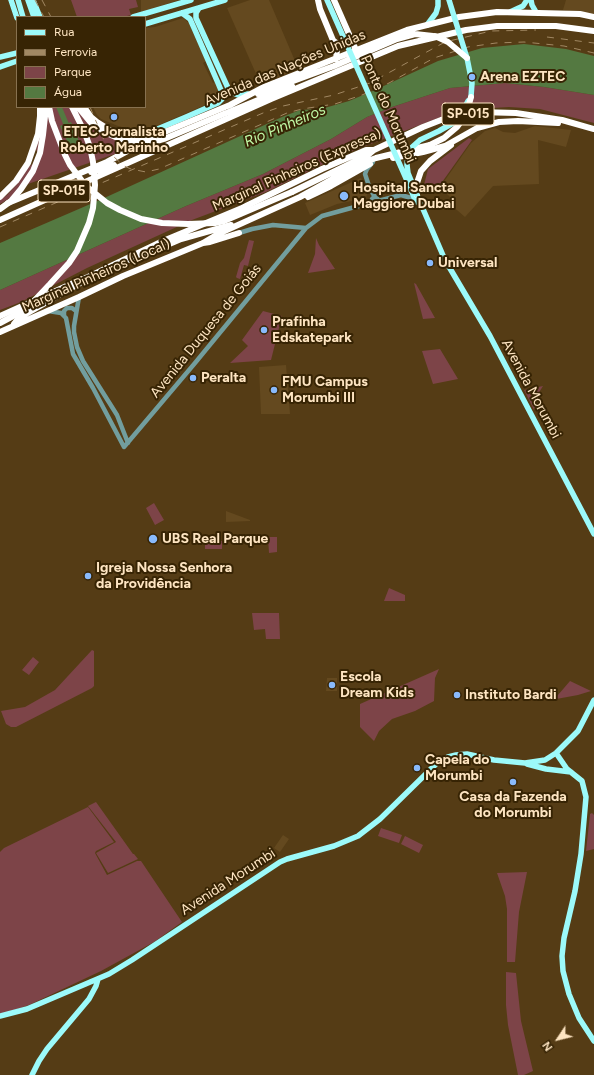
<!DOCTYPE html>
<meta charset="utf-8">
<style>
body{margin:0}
#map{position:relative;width:594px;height:1075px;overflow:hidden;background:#553c15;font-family:Figtree,sans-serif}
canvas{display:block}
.legend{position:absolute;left:16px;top:16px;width:130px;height:92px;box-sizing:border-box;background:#372404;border:1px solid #877150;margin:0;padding:5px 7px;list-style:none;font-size:12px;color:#fee5c2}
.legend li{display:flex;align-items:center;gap:8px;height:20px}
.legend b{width:20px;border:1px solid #877150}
.north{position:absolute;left:538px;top:1019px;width:40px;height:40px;-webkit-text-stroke:3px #372404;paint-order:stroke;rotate:235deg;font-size:11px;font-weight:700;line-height:16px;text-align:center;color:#fee5c2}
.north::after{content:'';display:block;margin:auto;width:14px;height:18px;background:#fee5c2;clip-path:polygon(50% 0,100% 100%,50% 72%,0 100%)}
</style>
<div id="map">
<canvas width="594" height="1075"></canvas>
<ul class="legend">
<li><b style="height:5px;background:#9cfafa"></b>Rua</li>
<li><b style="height:5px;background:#a18863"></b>Ferrovia</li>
<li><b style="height:11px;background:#7d4448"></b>Parque</li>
<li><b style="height:11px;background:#547941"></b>Água</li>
</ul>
<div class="north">N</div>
</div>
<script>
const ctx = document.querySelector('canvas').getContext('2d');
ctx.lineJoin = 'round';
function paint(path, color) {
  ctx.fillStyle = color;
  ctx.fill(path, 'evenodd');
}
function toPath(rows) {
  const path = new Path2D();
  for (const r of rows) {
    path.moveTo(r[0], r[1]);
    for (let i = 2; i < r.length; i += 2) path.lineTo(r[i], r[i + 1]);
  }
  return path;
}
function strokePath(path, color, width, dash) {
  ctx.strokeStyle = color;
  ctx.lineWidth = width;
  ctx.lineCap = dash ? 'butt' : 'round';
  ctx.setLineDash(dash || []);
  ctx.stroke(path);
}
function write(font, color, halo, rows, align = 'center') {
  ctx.font = font + ' Figtree,sans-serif';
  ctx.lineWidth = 4;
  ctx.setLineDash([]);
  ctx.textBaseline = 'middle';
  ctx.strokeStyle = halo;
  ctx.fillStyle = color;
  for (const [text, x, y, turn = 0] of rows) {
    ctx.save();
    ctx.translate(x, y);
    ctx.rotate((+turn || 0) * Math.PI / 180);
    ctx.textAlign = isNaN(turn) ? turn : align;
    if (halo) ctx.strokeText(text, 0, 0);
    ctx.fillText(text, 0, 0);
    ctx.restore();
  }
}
const built = toPath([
 [141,0,179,0,141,12],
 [250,0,269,0,298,68,261,85,227,8],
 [566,0,594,0,594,15,563,10],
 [183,18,189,23,206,61,203,63,213,83,215,82,220,95,219,99,140,133,135,127,131,129,118,126,101,119,97,115,93,107,145,107,145,28,155,27],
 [535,126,571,130,566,147,538,140,539,184,493,186,465,217,450,204,453,200,447,194,443,183,471,143,485,131,495,128,503,132,515,133],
 [361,178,367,194,366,198,337,204,310,215,305,203],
 [286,365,290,414,261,414,259,367],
 [226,511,250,520,250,521,226,522],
 [327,678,337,678,337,691,326,691],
 [283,835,289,839,280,852,274,848]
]);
const green = toPath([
 [71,0,136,0,138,7,129,9,131,15,123,17,77,17],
 [505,83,544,87,594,95,594,123,540,109,509,107,459,110,342,155,266,192,192,220,87,268,21,302,0,310,0,290,186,206,263,174,331,139,367,117,392,107,450,88],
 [41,107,81,107,82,109,137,144,115,154,22,186,10,198,0,204,0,200,7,195,17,184,28,167,33,164,38,154,36,149,39,138],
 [469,138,472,140,440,185,424,185,428,169],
 [316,238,319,245,335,269,308,273,315,254],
 [249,240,254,241,248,266,244,265,240,279,237,278,236,277,240,263,244,258],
 [414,283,416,284,435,318,423,319],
 [263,311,282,316,271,360,230,363,248,346,242,340],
 [440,349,458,379,433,384,422,351],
 [543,386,538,394,534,410,524,390],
 [154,503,164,520,155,525,146,508],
 [268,537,277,537,277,552,269,553],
 [205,541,222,541,222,549,205,549],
 [389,588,405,595,405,601,384,601],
 [252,613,279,613,280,639,266,639,265,629,254,630],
 [92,650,94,651,94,686,92,688,16,727,11,727,6,724,1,711,25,707,55,690],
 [33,657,39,662,29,675,22,670],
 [439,669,435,678,434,701,415,711,392,719,379,731,374,741,360,727,360,704],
 [570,681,591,691,578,695,551,700,558,695],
 [96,802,133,854,134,854,138,859,108,873,96,853,116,842,88,806],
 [88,807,114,842,96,851,95,853,107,875,137,861,141,861,182,922,154,942,101,971,29,1005,5,1013,0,1013,0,852,4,848],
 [592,813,594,815,594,849,586,851,590,814],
 [381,828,402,835,399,843,378,836],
 [405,836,423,845,419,853,401,844],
 [527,872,519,912,515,962,507,962,507,909,505,896,497,873],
 [506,972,516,973,521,1021,533,1071,524,1075,518,1075,508,1025,506,1005]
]);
const water = toPath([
 [524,44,566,49,594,56,594,95,544,87,505,83,450,88,392,107,367,117,331,139,263,174,186,206,0,290,0,243,102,199,282,117,300,110,321,109,349,101,375,90,438,61,482,48],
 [71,122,79,141,69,145,60,126]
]);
const river = toPath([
 [59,107,74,143]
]);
const minor = toPath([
 [373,162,367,169,365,174,370,189,375,197],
 [401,195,405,190,408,183],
 [378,201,401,195,411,198,415,202],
 [239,233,252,229,273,225,306,228],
 [79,297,74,326,74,332,77,347,83,361,117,415,128,443],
 [48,311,61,313,66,318,73,354,93,388,124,447,195,363,306,228,322,216,373,202,376,203,378,201,377,198,373,198,372,199,373,202],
 [64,315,64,311,67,308,72,308,76,311]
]);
const major = toPath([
 [11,0,17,18],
 [18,0,23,17],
 [28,0,34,17],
 [33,0,40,17],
 [531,0,532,5,536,12],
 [199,8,196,13,196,18,228,88,231,92,238,95,248,94],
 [510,12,523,6,527,0],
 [133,17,191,0],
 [145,24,225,0],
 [427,25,436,13,438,6,438,0],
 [0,57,17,53],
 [467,58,472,83,471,97],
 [0,67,17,61],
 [138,135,148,133,186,117,218,103,222,99,223,95,218,83,194,28,190,19,182,13],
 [408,183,416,202],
 [417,195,445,260,490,336,594,534],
 [556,753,567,769,582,781,586,797,581,854,575,891,564,938,562,956,563,971,569,994,579,1018,594,1041],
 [527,764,546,769,571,772],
 [0,1016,27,1009,109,974,132,960,280,862,287,859,334,846,358,836,380,819,437,763,448,757,456,755,467,754,494,760,525,763,545,760,556,753,578,731,594,700],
 [32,1075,39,1061,47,1049,89,999,96,986,98,979]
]);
const highway = toPath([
 [318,0,320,9,337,50,336,59],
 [334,0,356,50],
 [334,41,339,45,345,46,351,42],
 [258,94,334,66,397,39,415,34,433,36],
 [84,107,91,117,97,122,116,134,128,138,149,137],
 [229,112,292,86],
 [393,158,423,152,445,146,477,128,499,122,518,121,558,123],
 [91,172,114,165],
 [292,192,368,155,374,150],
 [417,195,417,183,421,171,430,161,451,145],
 [0,197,16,181,28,163,38,134,40,116,40,107],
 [308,197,331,186,370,164],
 [8,203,107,162,155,136,230,105,264,87,407,30,459,17,497,12,580,14,594,17],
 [0,220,271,99,398,46,466,30,497,26,556,26,594,31],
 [203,243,210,242,239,233],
 [130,260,139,257,181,239,231,225],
 [0,316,80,280,88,277,163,241,242,208,322,169,366,150,374,150,423,127,441,120,478,112,516,113,562,120,594,129],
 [14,324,19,318,82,282],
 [0,332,79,297,123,276,203,243,218,234,300,197,362,163,376,158,430,145]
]);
const rail = toPath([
 [35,0,44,17],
 [42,0,51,17],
 [547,37,594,43],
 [90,107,106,145,114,157,124,166,131,169,146,172,159,169,287,113,302,109,335,104,362,95,389,83,434,58,468,47,496,43,524,42,564,46,594,53],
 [0,227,263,113,283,106,334,95,370,83,445,42,491,31,536,30]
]);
const majorBridge = toPath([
 [327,0,408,183],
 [449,0,467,58],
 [417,195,408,173,407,165,408,153,410,149,420,140,439,131,453,123,462,112,468,101]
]);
const highwayBridge = toPath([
 [435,36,448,42,467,58],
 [49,107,52,121,65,155,70,165,86,186,107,203,120,210,141,219,162,223,188,224,215,223,224,221,292,192],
 [78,107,92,124,100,130,120,139,138,142,154,142,164,139,226,113],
 [430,145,444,138,457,127,466,115,471,97],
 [0,209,11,201,21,189,33,171,40,153,43,135,46,107],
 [0,323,15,315,32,303,50,284,69,263,77,251,89,223,93,208,95,185,93,162,90,147,84,131,72,107]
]);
const markers = [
 [472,77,4,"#89bafc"],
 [114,117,4,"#89bafc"],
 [344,196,5,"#89bafc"],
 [430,263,4,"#89bafc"],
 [264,330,4,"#89bafc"],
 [193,378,4,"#89bafc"],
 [274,390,4,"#89bafc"],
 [153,539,5,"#89bafc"],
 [88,576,4,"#89bafc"],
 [332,685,4,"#89bafc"],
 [457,695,4,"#89bafc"],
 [417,768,4,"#89bafc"],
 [513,782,4,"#89bafc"]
];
const shields = [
 [468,114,52],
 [64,191,52]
];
const shieldNames = [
 ["SP-015",468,114],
 ["SP-015",64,191]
];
const streetNames = [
 ["Avenida das Nações Unidas",285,68,-23],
 ["Ponte do Morumbi",388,109,66],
 ["Marginal Pinheiros (Expressa)",297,170,-24],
 ["Marginal Pinheiros (Local)",96,276,-24],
 ["Avenida Duquesa de Goiás",206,331,-51],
 ["Avenida Morumbi",531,389,62],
 ["Avenida Morumbi",228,882,-33]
];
const poiNames = [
 ["Arena EZTEC",480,77],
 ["ETEC Jornalista",114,132,"center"],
 ["Roberto Marinho",114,148,"center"],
 ["Hospital Sancta",353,188],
 ["Maggiore Dubai",353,204],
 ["Universal",438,263],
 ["Prafinha",272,322],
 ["Edskatepark",272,338],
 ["Peralta",201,378],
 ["FMU Campus",282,382],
 ["Morumbi III",282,398],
 ["UBS Real Parque",162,539],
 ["Igreja Nossa Senhora",96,568],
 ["da Providência",96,584],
 ["Escola",340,677],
 ["Dream Kids",340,693],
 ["Instituto Bardi",465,695],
 ["Capela do",425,760],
 ["Morumbi",425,776],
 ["Casa da Fazenda",513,797,"center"],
 ["do Morumbi",513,813,"center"]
];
const waterNames = [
 ["Rio Pinheiros",285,126,-23]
];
paint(built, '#64491f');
paint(green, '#7d4448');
paint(water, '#547941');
strokePath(river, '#547941', 5.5);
strokePath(minor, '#729e9e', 4.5);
strokePath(major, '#9cfafa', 5.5);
strokePath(highway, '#fff', 6);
strokePath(rail, '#a18863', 1, [7, 7]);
strokePath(majorBridge, '#9cfafa', 5.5);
strokePath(highwayBridge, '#fff', 6);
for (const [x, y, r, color] of markers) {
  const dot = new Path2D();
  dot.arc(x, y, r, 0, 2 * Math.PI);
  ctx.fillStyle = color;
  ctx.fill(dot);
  strokePath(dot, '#372404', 1.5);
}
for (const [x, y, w] of shields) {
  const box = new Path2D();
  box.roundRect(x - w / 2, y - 11, w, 22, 3);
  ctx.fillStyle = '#372404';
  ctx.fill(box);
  strokePath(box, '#fee5c2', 1);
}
write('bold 13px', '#fee5c2', null, shieldNames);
write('14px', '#fee5c2', '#372404', streetNames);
write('bold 14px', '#fee5c2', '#372404', poiNames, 'left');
write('italic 15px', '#bff7a4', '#372404', waterNames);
</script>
